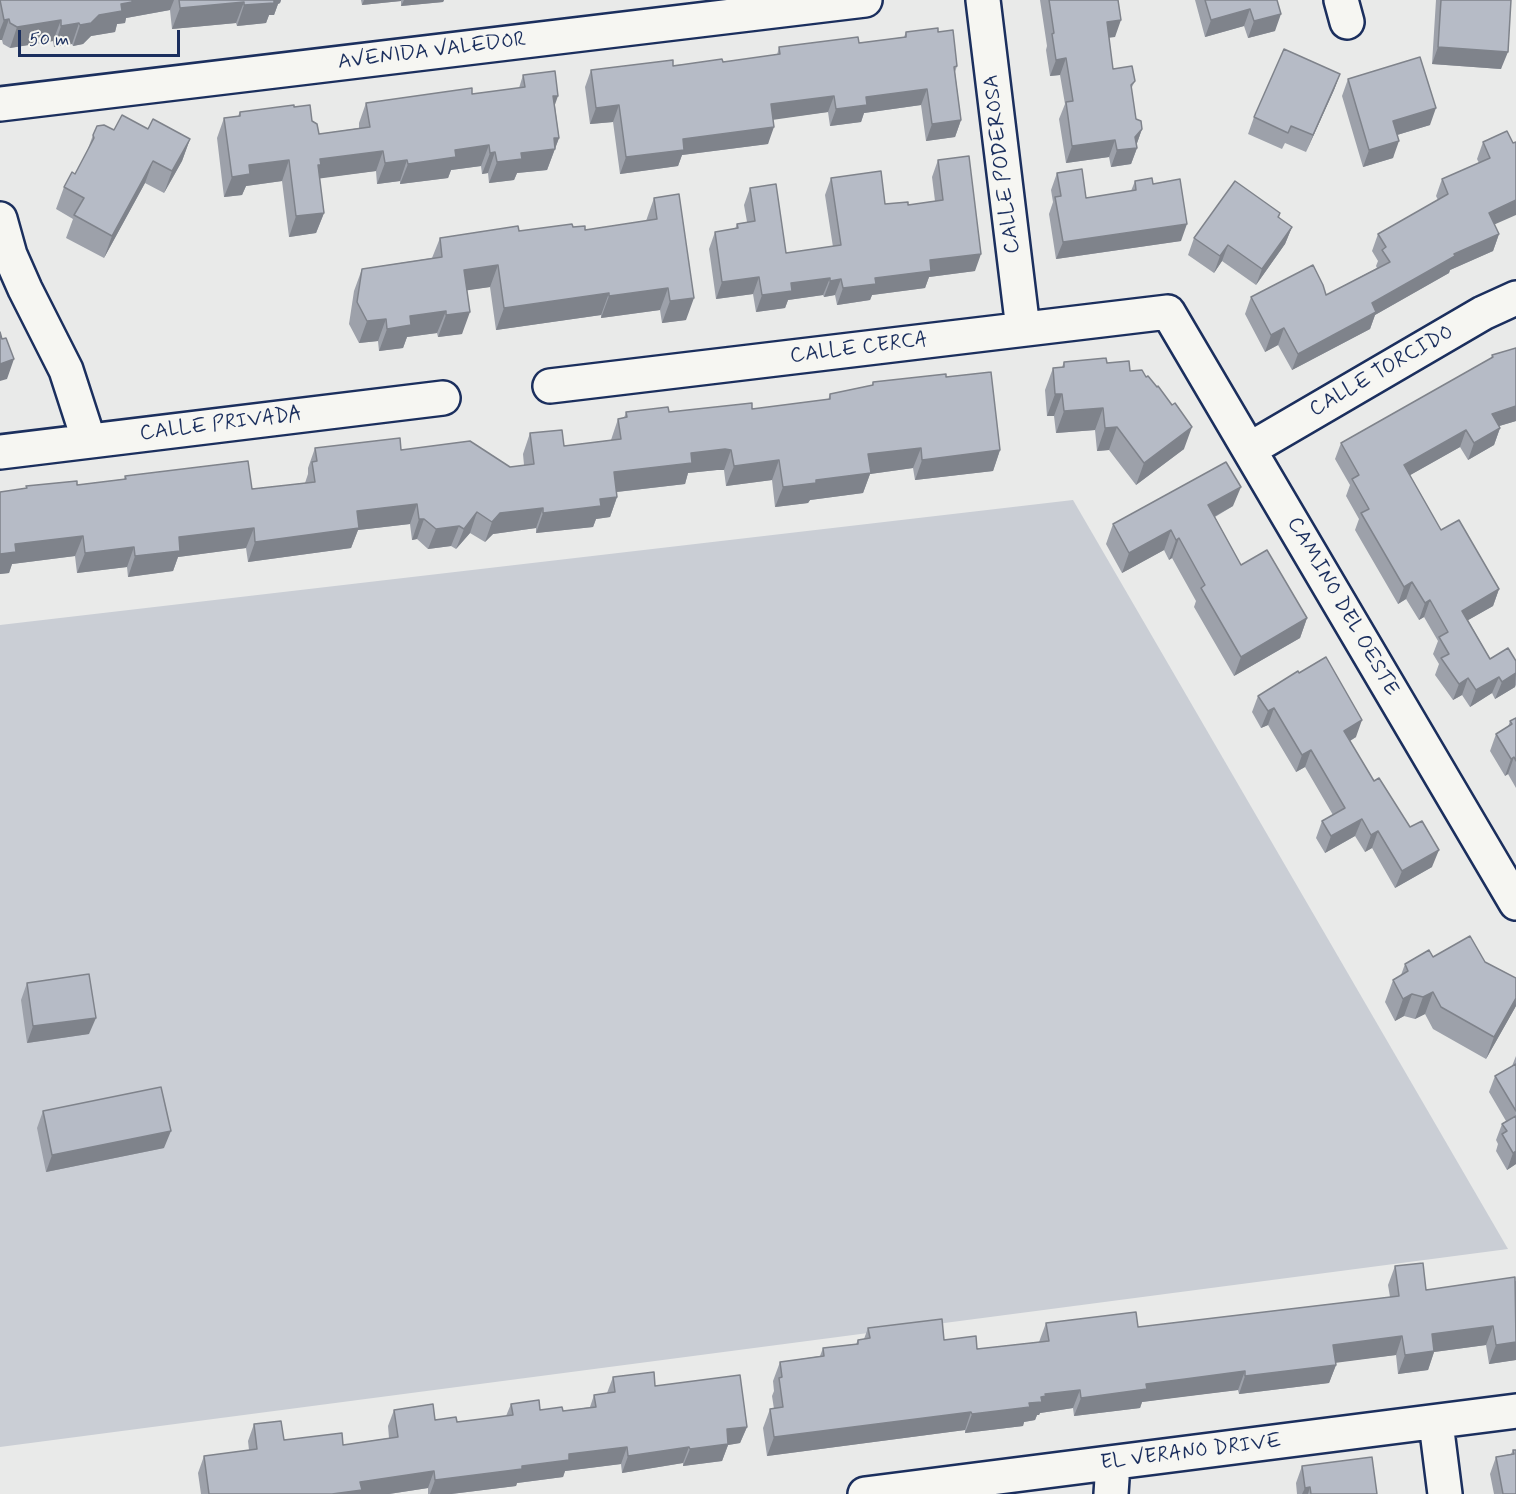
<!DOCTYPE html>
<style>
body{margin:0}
#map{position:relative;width:1516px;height:1494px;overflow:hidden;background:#e9eae9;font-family:Mynerve,sans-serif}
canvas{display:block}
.scale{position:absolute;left:18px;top:30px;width:162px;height:27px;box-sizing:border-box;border:3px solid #1b2f5e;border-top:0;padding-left:8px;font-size:18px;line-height:21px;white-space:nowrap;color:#1b2f5e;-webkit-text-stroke:4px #f6f6f2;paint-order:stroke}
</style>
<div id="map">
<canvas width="1516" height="1494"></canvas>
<div class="scale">50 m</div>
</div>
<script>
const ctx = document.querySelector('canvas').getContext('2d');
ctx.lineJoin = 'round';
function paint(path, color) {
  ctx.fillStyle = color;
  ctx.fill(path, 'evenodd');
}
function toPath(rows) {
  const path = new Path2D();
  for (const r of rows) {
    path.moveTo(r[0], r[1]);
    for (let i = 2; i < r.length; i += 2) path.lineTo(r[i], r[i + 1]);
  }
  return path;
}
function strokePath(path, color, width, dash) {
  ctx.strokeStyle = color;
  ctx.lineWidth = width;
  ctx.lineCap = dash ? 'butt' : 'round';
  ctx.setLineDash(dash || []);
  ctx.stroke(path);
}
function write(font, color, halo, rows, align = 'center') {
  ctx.font = font + ' Mynerve,sans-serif';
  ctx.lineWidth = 5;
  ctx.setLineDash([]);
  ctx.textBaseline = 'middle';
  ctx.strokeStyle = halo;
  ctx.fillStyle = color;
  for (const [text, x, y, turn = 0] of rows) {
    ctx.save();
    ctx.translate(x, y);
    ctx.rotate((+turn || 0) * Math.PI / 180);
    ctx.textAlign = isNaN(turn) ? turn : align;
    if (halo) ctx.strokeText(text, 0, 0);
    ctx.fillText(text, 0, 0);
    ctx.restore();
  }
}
const green = toPath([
 [1073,500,1508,1249,0,1447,0,625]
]);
const minor = toPath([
 [983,0,1023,329],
 [1341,0,1347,22],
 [0,104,865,0],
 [0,219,10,255,25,289,66,370,89,441],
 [550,386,1168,312,1516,903],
 [1250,449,1483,313,1516,298],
 [0,452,443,398],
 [1436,1423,1445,1494],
 [865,1494,1516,1411],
 [1111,1494,1113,1463]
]);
const wall = toPath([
 [0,0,281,0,280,3,278,4,274,15,269,15,266,23,237,26,236,23,172,29,170,10,126,18,125,23,117,24,115,32,91,36,83,44,73,46,72,44,54,47,53,41,10,48,3,44,2,40,0,40],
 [361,0,444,0,443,2,401,6,401,1,362,5],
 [1040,0,1118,0,1115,37,1109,37,1113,69,1135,81,1131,89,1136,119,1142,129,1137,143,1137,148,1131,164,1111,167,1109,157,1066,163,1059,119,1065,104,1060,75,1050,76,1046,50,1047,46],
 [1195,0,1277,0,1275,31,1248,38,1244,26,1205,37],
 [1436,0,1511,0,1501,69,1432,64],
 [906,32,938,32,957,66,955,72,961,120,955,137,926,141,921,105,864,113,861,122,830,126,828,112,773,119,768,144,682,155,678,166,620,174,613,122,590,124,585,87,591,70,723,62,777,55,779,47,859,43,904,37],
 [1340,74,1334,90,1306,152,1285,143,1282,149,1248,134,1254,117],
 [523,75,555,106,559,138,547,170,517,173,514,180,489,183,488,173,482,174,481,166,451,170,448,178,400,184,400,181,377,184,376,171,319,178,324,213,316,233,289,237,282,181,246,186,242,195,224,197,217,138,224,118,238,116,240,112,294,107,312,121,319,134,359,128,359,123,366,103,472,94,519,88],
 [1348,79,1430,125,1397,135,1393,158,1363,167,1342,96],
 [148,129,190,139,182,161,164,193,145,183,104,258,66,238,73,219,56,209,64,187,75,174,86,154,93,135,114,130],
 [1507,131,1494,224,1499,234,1493,251,1450,270,1449,273,1375,315,1370,329,1292,370,1278,345,1265,352,1245,314,1251,297,1326,295,1377,268,1376,266,1378,261,1372,251,1378,234,1438,200,1436,196,1442,179,1479,163,1477,159,1483,142],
 [938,160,975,271,929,277,925,288,872,295,870,300,837,305,835,295,824,297,823,295,788,300,785,308,756,312,753,294,716,299,709,249,715,232,735,229,737,224,747,222,744,205,750,188,786,253,833,247,825,195,831,178,885,204,908,205,935,201,932,177],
 [1057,173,1086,198,1131,191,1135,181,1181,241,1056,259,1049,214,1053,202,1051,190],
 [654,198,686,320,662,323,660,310,601,318,601,315,496,330,490,287,467,290,462,334,438,337,437,333,407,337,403,348,379,351,378,341,359,343,349,324,354,291,362,269,432,258,440,238,573,227,585,230,646,221],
 [1280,213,1279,218,1292,227,1285,244,1256,285,1222,261,1214,273,1188,255,1194,238],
 [1516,348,1516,421,1499,426,1500,428,1494,445,1468,460,1460,447,1410,475,1441,530,1499,589,1493,606,1468,620,1490,659,1516,661,1516,685,1515,687,1495,699,1492,693,1470,707,1462,695,1453,700,1435,675,1439,664,1433,654,1438,641,1424,617,1419,620,1406,599,1398,604,1355,530,1359,519,1346,496,1350,485,1335,459,1341,443,1491,358,1492,355],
 [1064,362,1107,363,1130,371,1184,449,1136,485,1109,450,1097,451,1095,430,1056,433,1054,416,1047,416,1045,390,1053,368,1062,367],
 [946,377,1000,450,993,471,915,480,913,468,870,474,863,493,810,500,808,503,775,507,772,480,726,486,724,470,717,470,688,473,685,484,617,492,617,497,610,517,596,519,593,527,536,533,536,528,493,534,485,542,470,533,456,549,451,546,428,549,417,539,412,540,410,524,358,530,351,548,248,562,246,548,178,557,173,571,128,577,127,567,77,573,75,556,12,564,9,573,0,574,0,492,26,489,26,486,77,485,124,479,125,476,252,489,305,483,308,474,308,468,315,448,401,450,510,467,524,465,523,454,530,433,564,446,611,440,618,419,624,418,626,412,669,412,752,409,828,400,830,394,872,385,873,382],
 [1233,506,1215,517,1241,565,1307,618,1300,638,1234,676,1194,607,1196,601,1172,558,1169,560,1164,550,1122,573,1106,544,1113,524],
 [1258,696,1356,737,1350,741,1374,781,1432,867,1395,888,1372,848,1365,852,1355,836,1325,853,1316,838,1322,821,1333,815,1305,767,1296,772,1268,725,1261,728,1252,712],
 [1516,718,1516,788,1508,774,1505,776,1490,751,1496,734,1508,727,1510,721],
 [1433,957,1485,962,1516,978,1516,1006,1486,1059,1433,1029,1425,1014,1415,1019,1404,1016,1395,1021,1385,1002,1393,980,1401,975,1405,964],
 [27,983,89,1034,27,1043,21,1000],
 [1516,1056,1516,1164,1507,1170,1496,1151,1498,1144,1496,1140,1502,1124,1506,1121,1489,1092,1495,1076,1512,1066],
 [43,1111,164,1148,46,1172,37,1128],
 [1395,1266,1426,1290,1516,1281,1516,1360,1489,1364,1486,1345,1434,1352,1428,1370,1398,1374,1396,1355,1336,1362,1336,1365,1329,1383,1239,1394,1238,1390,1179,1397,1142,1402,1140,1408,1074,1416,1073,1408,1040,1413,1039,1415,1037,1415,1035,1420,1024,1422,1023,1426,965,1433,965,1430,767,1456,763,1428,770,1409,774,1409,772,1396,774,1391,773,1381,780,1362,820,1356,823,1348,856,1344,858,1340,864,1339,868,1328,944,1340,977,1349,1039,1342,1046,1323,1138,1327,1390,1297,1388,1285],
 [613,1377,655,1386,747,1427,740,1443,728,1445,722,1461,683,1466,683,1463,622,1473,621,1464,565,1471,563,1477,517,1483,516,1486,451,1494,428,1494,428,1488,389,1494,201,1494,198,1473,204,1456,249,1450,248,1441,254,1424,284,1440,343,1445,389,1438,388,1426,394,1410,435,1420,457,1422,506,1416,511,1404,540,1410,563,1411,590,1407,594,1395,607,1393],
 [1513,1450,1516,1494,1494,1494,1490,1474,1496,1457,1511,1454],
 [1302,1466,1377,1494,1297,1494,1296,1483]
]);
const shadedWall = toPath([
 [131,0,174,0,170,10,126,18,125,23,117,24,115,32,91,36,83,44,73,46,80,25,121,4],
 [271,0,281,0,280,3,278,4,274,15,269,15,266,23,237,26,244,5],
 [364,0,401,0,401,1,362,5],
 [404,0,444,0,443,2,401,6],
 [244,2,236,23,172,29,180,8],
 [1250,9,1244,26,1205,37,1211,20],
 [1281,14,1275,31,1248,38,1254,21],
 [9,19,2,40,0,40,0,30,4,20],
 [61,20,53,41,10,48,17,27],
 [1121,20,1115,37,1100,39,1107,22],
 [79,23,72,44,54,47,61,26],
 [1438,47,1508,52,1501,69,1432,64],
 [1066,58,1060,75,1050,76,1056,60],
 [1340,74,1334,90,1306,152,1313,135],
 [927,89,921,105,864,113,861,122,830,126,836,109,866,97],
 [553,96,558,96,551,116],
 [834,96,828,112,765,121,771,104],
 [619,105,613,122,590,124,596,108],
 [1436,108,1430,125,1387,138,1393,121],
 [961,120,955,137,926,141,932,124],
 [774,127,768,144,682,155,678,166,620,174,626,157,683,139],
 [1142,129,1136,146,1137,148,1131,164,1111,167,1117,150,1135,137],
 [554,138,559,138,547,170,517,173,514,180,489,183,497,162],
 [190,139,182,161,164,193,172,171],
 [1115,140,1109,157,1066,163,1072,146],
 [1399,141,1393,158,1363,167,1369,150],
 [489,145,481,166,451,170,448,178,400,184,408,164,455,150],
 [383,151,376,171,316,179,310,186,320,159],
 [495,152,488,173,482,174,490,153],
 [289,160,282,181,246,186,242,195,224,197,232,177,249,165],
 [407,160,400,181,377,184,385,163],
 [153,161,145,183,104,258,112,236],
 [1516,200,1516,215,1491,226,1489,213,1497,209],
 [324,213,316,233,289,237,296,216],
 [1187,224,1181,241,1056,259,1063,242],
 [1292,227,1285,244,1256,285,1262,269],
 [1499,234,1493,251,1450,270,1449,273,1375,315,1370,329,1292,370,1298,354,1372,303,1454,254],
 [1228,245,1222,261,1214,273,1220,256],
 [981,254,975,271,929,277,925,288,872,295,870,300,837,305,843,288,930,260],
 [498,265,490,287,456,292,464,270],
 [759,277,753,294,716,299,722,282],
 [830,278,823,295,788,300,785,308,756,312,762,295,791,283],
 [841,279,835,295,824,297,830,281],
 [668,288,660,310,601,318,609,296],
 [609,293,601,315,496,330,504,308],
 [694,298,686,320,662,323,670,301],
 [446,311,437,333,407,337,403,348,379,351,387,329,410,316],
 [470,312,462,334,438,337,446,315],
 [386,319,378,341,359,343,367,321],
 [1284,328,1278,345,1265,352,1271,335],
 [14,359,7,379,0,381,0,364],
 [1055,394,1062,394,1054,416,1047,416],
 [1516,406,1516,421,1486,430,1492,414],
 [1103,408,1095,430,1056,433,1064,411],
 [1117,427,1109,450,1097,451,1105,428],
 [1192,427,1184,449,1136,485,1144,463],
 [1500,428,1494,445,1468,460,1474,443],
 [1466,430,1460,447,1398,482,1404,465],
 [921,448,913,468,870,474,863,493,810,500,808,503,775,507,783,487,816,480,868,454],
 [725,449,731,450,724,470,717,470,688,473,685,484,607,493,614,472,691,453],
 [1000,450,993,471,915,480,922,460],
 [779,460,772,480,726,486,734,466],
 [1241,487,1233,506,1201,524,1208,505],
 [617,497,610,517,596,519,593,527,536,533,543,513,600,499],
 [417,504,410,524,358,530,351,548,248,562,255,542,357,511],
 [543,508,536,528,493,534,485,542,492,522,500,513],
 [477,512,470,533,456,549,464,529],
 [419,519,424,519,417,539,412,540],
 [459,526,451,546,428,549,436,529],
 [254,528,246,548,178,557,173,571,128,577,135,556,179,537],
 [1171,530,1164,550,1122,573,1129,553],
 [83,536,75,556,12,564,9,573,0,574,0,554,15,544],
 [1179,538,1172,558,1169,560,1176,540],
 [134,547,127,567,77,573,85,553],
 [1412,582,1406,599,1398,604,1404,587],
 [1499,589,1493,606,1456,627,1462,611],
 [1430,600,1424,617,1419,620,1425,603],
 [1307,618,1300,638,1234,676,1241,657],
 [1516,673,1515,687,1495,699,1502,682],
 [1499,677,1492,693,1470,707,1476,690],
 [1468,678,1462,695,1453,700,1459,684],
 [1274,708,1268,725,1261,728,1268,711],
 [1362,720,1356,737,1338,748,1344,731],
 [1311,750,1305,767,1296,772,1302,755],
 [1514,757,1508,774,1505,776,1511,759],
 [1362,819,1355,836,1325,853,1331,836],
 [1378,831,1372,848,1365,852,1371,835],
 [1439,850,1432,867,1395,888,1402,871],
 [1433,992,1425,1014,1415,1019,1423,997],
 [1412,994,1404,1016,1395,1021,1403,999],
 [1516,998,1516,1006,1486,1059,1494,1037],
 [96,1018,89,1034,27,1043,33,1026],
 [171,1131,164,1148,46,1172,52,1155],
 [1516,1151,1516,1164,1507,1170,1513,1153],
 [1493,1326,1486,1345,1434,1352,1428,1370,1398,1374,1405,1355,1432,1334],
 [1402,1336,1396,1355,1327,1364,1333,1345],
 [1516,1342,1516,1360,1489,1364,1496,1345],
 [1336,1365,1329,1383,1239,1394,1245,1376],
 [1245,1371,1238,1390,1142,1402,1140,1408,1074,1416,1081,1398,1146,1384],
 [1080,1390,1073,1408,1040,1413,1039,1415,1037,1415,1035,1420,1024,1422,1023,1426,965,1433,972,1414,1029,1403,1045,1394],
 [971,1412,965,1430,767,1456,774,1437],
 [747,1427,740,1443,728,1445,722,1461,683,1466,690,1449,727,1429],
 [627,1447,621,1464,565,1471,563,1477,517,1483,516,1486,451,1494,430,1494,435,1480,522,1466,569,1454],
 [689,1447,683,1463,622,1473,628,1456],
 [434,1471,428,1488,389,1494,332,1494,360,1482],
 [1310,1487,1308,1494,1302,1494,1305,1488]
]);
const building = toPath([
 [0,0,132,0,132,2,121,4,122,11,99,15,91,23,80,25,79,23,61,26,61,20,17,27,10,23,9,19,4,20,0,0],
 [179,0,274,0,274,3,244,5,244,2,180,8,179,0],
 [1049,0,1118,0,1121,20,1107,22,1113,69,1132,66,1135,81,1131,85,1136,119,1141,121,1142,129,1135,137,1137,148,1117,150,1115,140,1072,146,1066,102,1073,101,1066,58,1056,60,1052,34,1054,33,1049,0],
 [1205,0,1277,0,1281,14,1254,21,1250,9,1211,20,1205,0],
 [1441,0,1511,0,1508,52,1438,47,1441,0],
 [938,28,938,32,953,30,957,66,954,67,961,120,932,124,927,89,866,97,867,105,836,109,834,96,771,104,774,127,683,139,684,150,626,157,619,105,596,108,591,70,673,60,673,66,722,59,723,62,780,54,779,47,858,37,859,43,906,37,906,32,938,28],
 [1284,49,1340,74,1313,135,1291,126,1288,133,1254,117,1284,49],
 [1420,57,1436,108,1393,121,1399,141,1369,150,1348,79,1420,57],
 [555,71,558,96,553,96,559,138,554,138,555,149,521,153,522,159,497,162,495,152,490,153,489,145,455,150,456,157,408,164,407,160,385,163,383,151,320,159,321,165,318,165,324,213,296,216,289,160,249,165,250,174,232,177,224,118,240,116,240,112,294,105,294,107,310,105,312,121,317,124,319,134,370,127,366,103,472,88,472,94,525,87,523,75,555,71],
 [122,115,148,129,153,119,190,139,172,171,153,161,112,236,74,215,84,198,64,187,72,172,75,174,94,138,93,135,97,126,104,125,114,130,122,115],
 [1507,131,1513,143,1516,142,1516,200,1497,209,1489,213,1499,234,1454,254,1455,256,1372,303,1376,312,1298,354,1284,328,1271,335,1251,297,1313,265,1323,285,1326,295,1390,262,1382,250,1386,247,1378,234,1448,194,1442,179,1490,158,1483,142,1507,131],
 [969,156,981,254,930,260,931,271,875,278,876,284,843,288,841,279,830,281,830,278,791,283,792,291,762,295,759,277,722,282,715,232,738,228,737,224,755,221,750,188,776,184,786,253,841,245,831,178,881,171,885,204,908,202,908,205,943,200,938,160,969,156],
 [1082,169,1086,198,1136,190,1135,181,1152,178,1153,184,1180,179,1187,224,1063,242,1055,197,1061,196,1057,173,1082,169],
 [1235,181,1280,213,1278,217,1292,227,1262,269,1228,245,1220,256,1194,238,1235,181],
 [679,194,694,298,670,301,668,288,609,296,609,293,504,308,498,265,464,270,470,312,446,315,446,311,410,316,411,325,387,329,386,319,367,321,357,302,362,269,442,257,440,238,518,226,519,231,572,224,573,227,585,226,585,230,657,219,654,198,679,194],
 [0,332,2,339,6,338,14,359,0,364,0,332],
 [1516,348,1516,406,1492,414,1500,428,1474,443,1466,430,1404,465,1441,530,1459,520,1499,589,1462,611,1490,659,1508,648,1516,661,1516,673,1502,682,1499,677,1476,690,1468,678,1459,684,1441,658,1449,654,1439,637,1448,632,1430,600,1425,603,1412,582,1404,587,1361,513,1369,509,1352,479,1359,475,1341,443,1493,357,1492,355,1516,348],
 [1106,358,1107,363,1129,361,1130,371,1142,370,1146,377,1148,376,1157,387,1158,386,1172,405,1175,403,1192,427,1144,463,1117,427,1105,428,1103,408,1064,411,1062,394,1055,394,1053,368,1064,367,1064,362,1106,358],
 [991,372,1000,450,922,460,921,448,868,454,871,473,816,480,816,483,783,487,779,460,734,466,731,450,725,449,691,453,692,463,614,472,617,497,600,499,601,506,543,513,543,508,500,513,492,522,477,512,464,529,459,526,436,529,424,519,419,519,417,504,357,511,359,528,255,542,254,528,179,537,180,551,135,556,134,547,85,553,83,536,15,544,16,552,0,554,0,492,27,488,26,486,77,481,77,485,126,479,125,476,248,461,252,489,315,482,312,462,317,461,315,448,400,438,401,450,470,441,510,467,534,464,530,433,562,430,564,446,621,439,618,419,627,417,626,412,668,407,669,412,752,403,752,409,830,399,830,394,873,385,873,382,946,374,946,377,991,372],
 [1226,462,1241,487,1208,505,1241,565,1267,550,1307,618,1241,657,1201,588,1205,585,1179,538,1176,540,1171,530,1129,553,1113,524,1226,462],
 [1326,657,1362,720,1344,731,1374,781,1379,778,1410,827,1422,821,1439,850,1402,871,1378,831,1371,835,1362,819,1331,836,1322,821,1345,808,1311,750,1302,755,1274,708,1268,711,1258,696,1298,671,1299,673,1326,657],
 [1516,718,1516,761,1514,757,1511,759,1496,734,1512,724,1510,721,1516,718],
 [1470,936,1485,962,1516,978,1516,998,1494,1037,1441,1007,1433,992,1423,997,1412,994,1403,999,1393,980,1408,971,1405,964,1429,950,1433,957,1470,936],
 [89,974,96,1018,33,1026,27,983,89,974],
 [1516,1064,1516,1111,1495,1076,1516,1064],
 [161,1087,171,1131,52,1155,43,1111,161,1087],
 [1516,1116,1516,1151,1513,1153,1502,1134,1507,1131,1502,1124,1516,1116],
 [1423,1263,1426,1290,1515,1277,1516,1342,1496,1345,1493,1326,1432,1334,1434,1351,1405,1355,1402,1336,1333,1345,1336,1365,1245,1376,1245,1371,1185,1379,1146,1384,1147,1389,1081,1398,1080,1390,1045,1394,1046,1396,1041,1397,1042,1402,1029,1403,1030,1407,972,1414,971,1412,774,1437,770,1409,783,1407,779,1378,782,1377,780,1362,824,1356,823,1348,858,1344,858,1340,870,1338,868,1328,942,1319,944,1340,976,1336,977,1349,1049,1341,1046,1323,1136,1312,1138,1327,1399,1296,1395,1266,1423,1263],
 [654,1372,655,1386,740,1375,747,1427,727,1429,728,1444,690,1449,689,1447,628,1456,627,1447,569,1454,569,1460,522,1466,522,1469,435,1480,434,1471,360,1482,362,1490,332,1494,209,1494,204,1456,257,1449,254,1424,281,1421,284,1440,342,1433,343,1445,398,1437,394,1410,433,1404,435,1420,456,1417,457,1422,513,1415,511,1404,539,1400,540,1410,562,1407,563,1411,596,1407,594,1395,615,1392,613,1377,654,1372],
 [1513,1450,1516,1450,1516,1494,1503,1494,1496,1457,1514,1454,1513,1450],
 [1372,1457,1377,1494,1311,1494,1310,1487,1305,1488,1302,1466,1372,1457]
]);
const streetNames = [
 ["AVENIDA VALEDOR",432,52,-7],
 ["CALLE PODEROSA",1003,164,-97],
 ["CALLE CERCA",859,349,-7],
 ["CALLE TORCIDO",1382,372,-30],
 ["CALLE PRIVADA",221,425,-7],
 ["CAMINO DEL OESTE",1342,607,60],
 ["EL VERANO DRIVE",1191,1453,-7]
];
paint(green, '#caced5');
strokePath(minor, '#1b2f5e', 38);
strokePath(minor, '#f6f6f2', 33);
paint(wall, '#9da1aa');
paint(shadedWall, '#7f838b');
paint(building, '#b6bbc6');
strokePath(building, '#7f838b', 1.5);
write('21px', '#1b2f5e', '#f6f6f2', streetNames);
</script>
